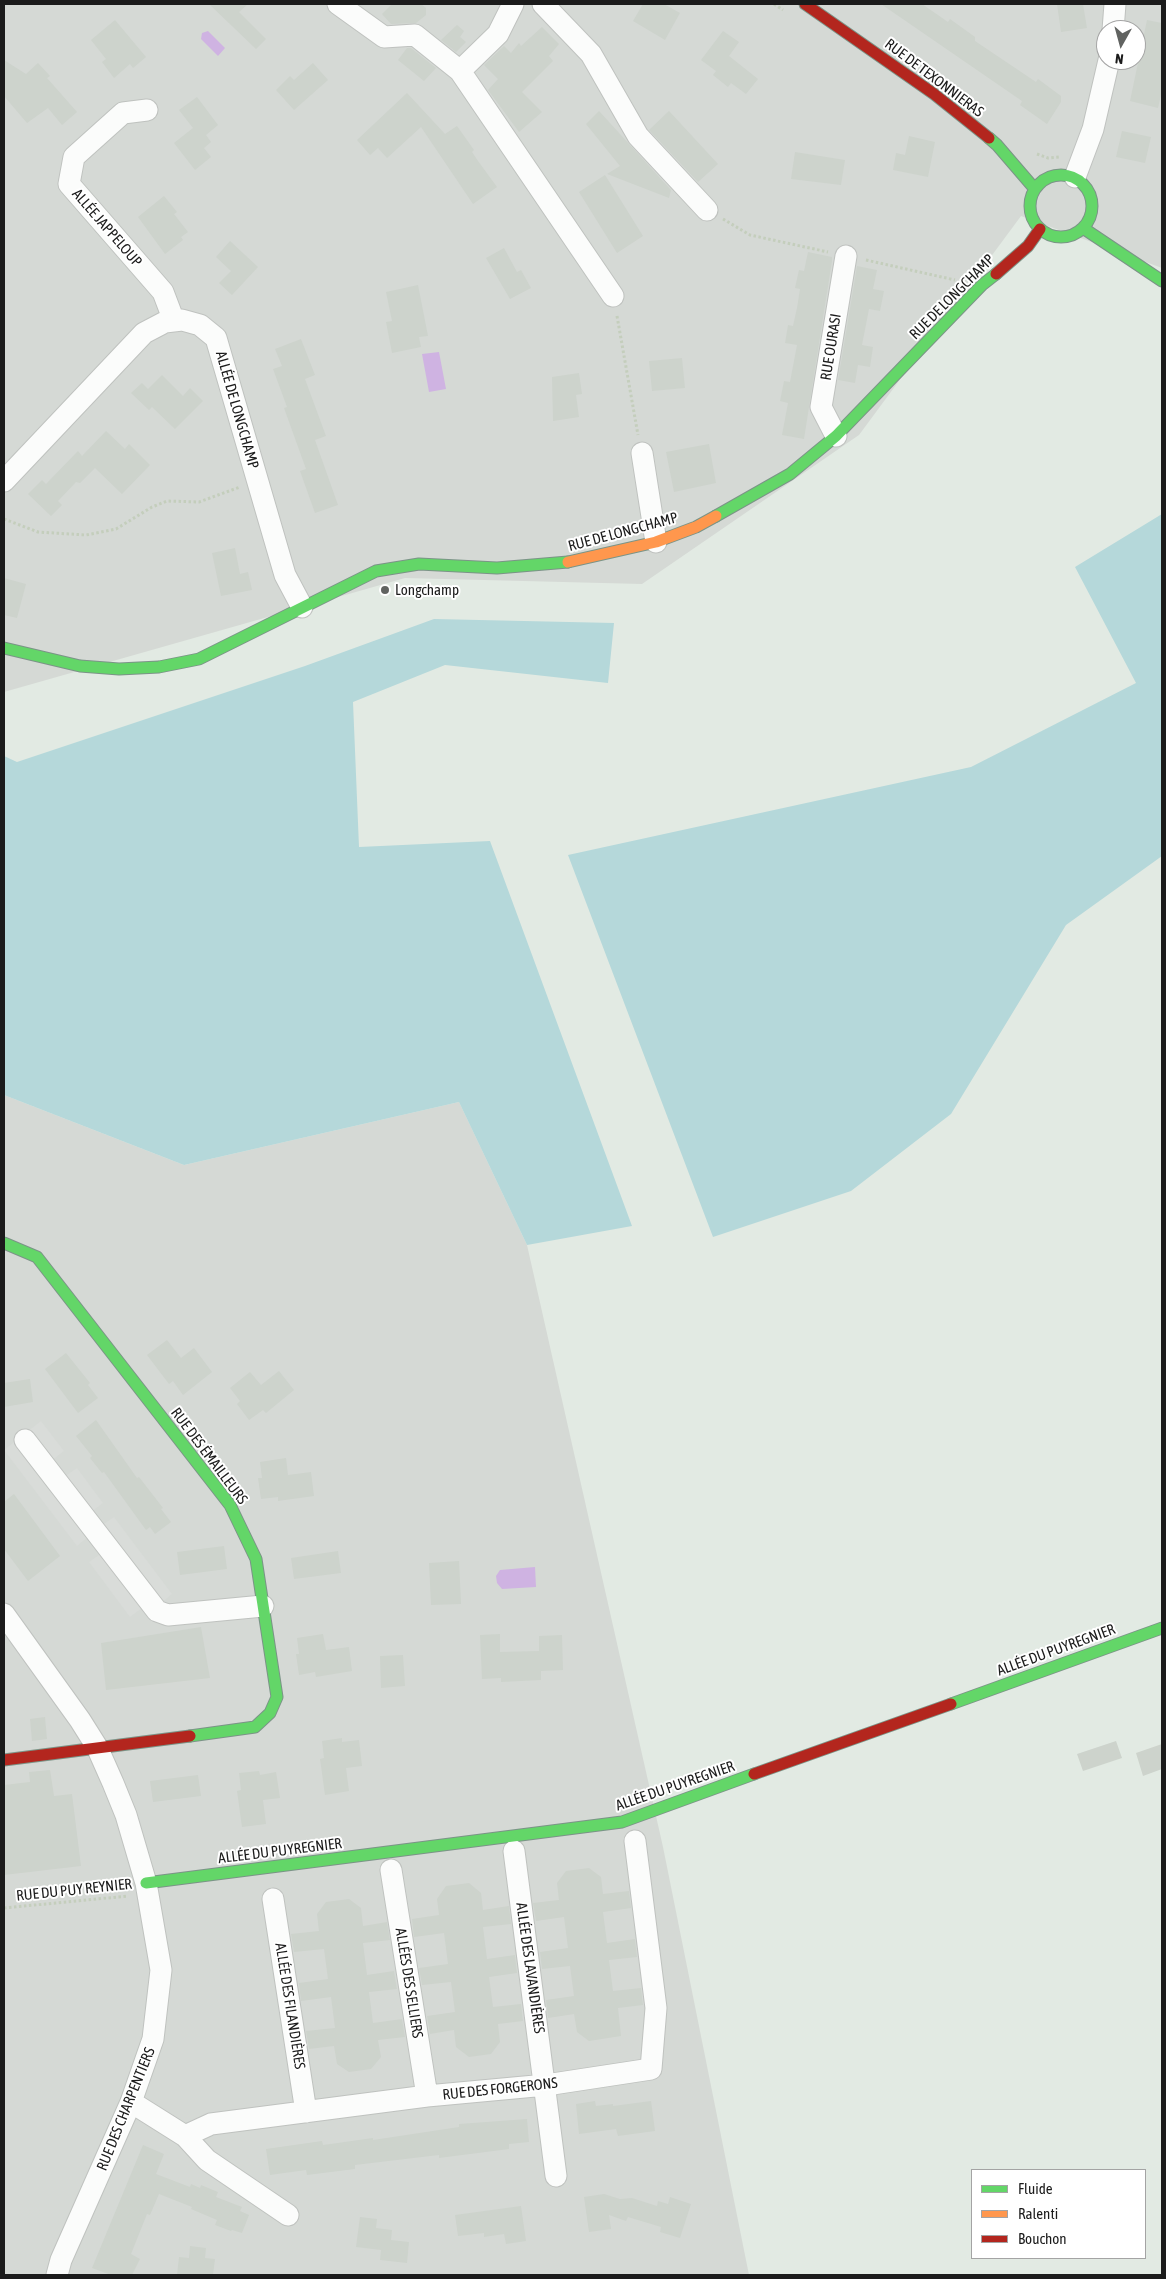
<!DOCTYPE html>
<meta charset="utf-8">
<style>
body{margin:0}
#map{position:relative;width:1166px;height:2279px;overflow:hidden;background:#e2eae3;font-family:"Asap Condensed",sans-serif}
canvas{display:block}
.frame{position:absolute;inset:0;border:5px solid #1b1b1b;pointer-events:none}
.legend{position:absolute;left:971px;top:2169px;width:175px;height:90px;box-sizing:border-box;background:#fff;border:1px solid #a4a4a4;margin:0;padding:6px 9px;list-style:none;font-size:15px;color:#1b1b1b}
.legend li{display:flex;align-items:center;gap:10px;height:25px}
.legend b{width:25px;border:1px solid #a4a4a4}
.north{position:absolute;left:1096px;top:20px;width:50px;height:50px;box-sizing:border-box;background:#fff;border:1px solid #a4a4a4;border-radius:50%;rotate:187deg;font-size:14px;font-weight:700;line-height:20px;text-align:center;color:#1b1b1b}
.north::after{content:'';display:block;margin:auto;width:18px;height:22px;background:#616361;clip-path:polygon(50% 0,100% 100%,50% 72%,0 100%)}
</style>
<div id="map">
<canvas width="1166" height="2279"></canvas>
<div class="frame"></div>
<ul class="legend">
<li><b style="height:6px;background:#63d668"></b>Fluide</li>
<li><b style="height:6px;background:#ff974d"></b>Ralenti</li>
<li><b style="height:6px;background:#b3261e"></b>Bouchon</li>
</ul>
<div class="north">N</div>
</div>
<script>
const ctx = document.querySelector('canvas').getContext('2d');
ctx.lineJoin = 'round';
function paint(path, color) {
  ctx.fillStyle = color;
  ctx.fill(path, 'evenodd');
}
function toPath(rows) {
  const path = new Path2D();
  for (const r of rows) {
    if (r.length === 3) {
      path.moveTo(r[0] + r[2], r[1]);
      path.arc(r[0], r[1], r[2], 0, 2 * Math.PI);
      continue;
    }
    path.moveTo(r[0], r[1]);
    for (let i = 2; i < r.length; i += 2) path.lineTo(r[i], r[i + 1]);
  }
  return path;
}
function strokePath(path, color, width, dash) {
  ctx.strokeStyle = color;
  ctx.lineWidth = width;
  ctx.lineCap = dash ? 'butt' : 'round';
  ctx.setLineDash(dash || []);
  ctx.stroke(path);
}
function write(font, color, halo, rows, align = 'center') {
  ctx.font = font + ' "Asap Condensed",sans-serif';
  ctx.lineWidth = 4;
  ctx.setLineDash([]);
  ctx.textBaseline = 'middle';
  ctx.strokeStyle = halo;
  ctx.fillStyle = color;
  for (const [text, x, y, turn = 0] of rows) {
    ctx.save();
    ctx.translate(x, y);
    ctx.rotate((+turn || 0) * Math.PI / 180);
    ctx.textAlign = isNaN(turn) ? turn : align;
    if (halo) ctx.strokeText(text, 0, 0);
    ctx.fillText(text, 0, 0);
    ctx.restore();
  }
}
const residential = toPath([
 [4,4,1162,4,1162,268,1021,216,859,435,642,584,405,578,4,692],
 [1106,30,1136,30,1136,60,1106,60],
 [4,1095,184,1165,459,1102,527,1245,663,1847,749,2275,4,2275]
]);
const forest = toPath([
 [1162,514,1162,856,1066,925,951,1114,851,1191,713,1237,568,855,971,767,1136,683,1075,567],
 [434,619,614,623,608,683,445,665,353,702,359,847,490,841,632,1226,527,1245,459,1102,184,1165,4,1095,4,756,17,762,305,666]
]);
const parking = toPath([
 [41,1421,64,1451,51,1461,64,1477,77,1468,103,1503,91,1512,101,1526,114,1517,172,1594,160,1604,155,1598,130,1617,89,1562,102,1553,89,1536,77,1546,4,1450]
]);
const water = toPath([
 [208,31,225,48,218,56,201,39,202,33],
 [439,352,446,389,429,392,422,354],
 [535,1567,536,1587,502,1589,497,1583,496,1576,500,1570]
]);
const building = toPath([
 [209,4,248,4,239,12,266,39,256,49],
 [392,4,421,4,426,8,426,15,416,23,391,24,382,14],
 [643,4,664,4,680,13,665,40,633,21],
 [881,4,922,4,948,22,950,19,975,37,975,41,1036,82,1038,79,1061,96,1061,102,1047,124,1020,105,1022,101],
 [1057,4,1083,4,1087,28,1061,32],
 [115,20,146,57,133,68,130,64,114,78,102,62,106,59,91,40],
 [1147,20,1162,23,1162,90,1158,108,1130,101],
 [457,25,464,31,460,37,466,42,456,52,441,40],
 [542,27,559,44,549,56,553,61,522,92,542,112,519,132,488,90,498,79,484,65,504,46,511,53,519,43,521,46],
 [723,31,739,42,729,56,758,79,746,94,731,83,728,87,713,75,716,71,701,60],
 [407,48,411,48,436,68,424,81,398,60],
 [4,60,26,74,38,63,50,76,47,78,77,112,62,125,48,108,27,123,4,96],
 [313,63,328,80,294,110,276,90,290,76,294,80],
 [407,93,445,134,457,126,474,150,472,152,478,161,497,187,473,204,421,127,387,158,378,148,370,155,357,140],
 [197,97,218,125,206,135,211,142,204,148,211,157,195,170,174,143,193,128,179,110],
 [599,111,671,190,669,198,607,174,620,166,586,124],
 [669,111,718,164,698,182,649,130],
 [1122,131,1151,137,1145,163,1116,157],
 [909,136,935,142,928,177,893,170,896,153,905,155],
 [795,152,845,160,841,185,791,179],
 [605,175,643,236,617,253,579,192],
 [164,196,177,212,174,214,188,232,181,237,183,240,165,254,138,217],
 [230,241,258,267,232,295,219,283,231,271,216,257],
 [504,248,517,272,521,270,531,288,510,299,486,258],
 [808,252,832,257,832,261,804,439,782,435,788,403,780,401,784,381,790,382,797,345,785,343,788,325,793,326,797,308,800,289,795,288,799,270,804,271],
 [857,266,877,270,873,289,884,291,880,311,869,309,862,345,873,347,870,367,858,365,855,383,838,380],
 [418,285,428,336,419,337,421,347,392,353,386,322,392,321,386,292],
 [301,339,315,375,305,379,326,436,315,440,338,505,315,513,300,471,306,469,284,408,287,407,273,369,282,366,275,349],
 [682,358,685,388,652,391,649,361],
 [579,373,582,394,576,395,579,417,553,421,552,377],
 [162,375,183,396,190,388,203,401,175,429,152,407,149,410,131,393,142,383,148,389],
 [106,431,125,449,129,444,150,465,122,494,95,468,80,483,76,482,58,501,62,505,51,516,28,494,42,480,46,484,78,451,82,456],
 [709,444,716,483,674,492,666,452],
 [235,548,240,574,248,572,252,590,221,596,212,553],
 [4,578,26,584,17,618,4,615],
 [167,1340,181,1358,194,1348,212,1372,183,1395,173,1381,169,1384,147,1355],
 [66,1353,90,1383,88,1385,98,1398,78,1413,45,1369],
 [279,1371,294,1390,266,1413,263,1410,249,1420,237,1404,240,1401,230,1388,250,1372,261,1385],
 [30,1379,33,1402,4,1407,4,1383],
 [96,1420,137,1478,139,1477,163,1508,161,1509,171,1522,155,1534,150,1527,146,1530,104,1472,102,1473,90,1458,92,1456,76,1436],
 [286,1458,288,1475,311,1472,314,1496,278,1501,278,1497,261,1499,258,1478,262,1478,260,1462],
 [14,1494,60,1556,28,1581,4,1549,4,1502],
 [224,1546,227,1569,180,1575,177,1552],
 [338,1551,341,1573,294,1579,291,1558],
 [459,1561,461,1604,431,1605,429,1563],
 [201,1627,210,1678,106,1690,101,1643],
 [323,1634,326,1650,349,1647,352,1671,316,1677,315,1672,299,1675,296,1654,299,1654,297,1638],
 [500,1634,500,1652,539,1651,539,1636,562,1635,563,1670,541,1671,541,1680,501,1682,501,1678,482,1679,480,1635],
 [403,1655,405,1686,381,1688,380,1656],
 [45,1717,47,1739,32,1741,30,1719],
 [342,1738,342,1742,359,1740,362,1766,346,1768,349,1791,325,1795,320,1759,324,1758,322,1741],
 [1116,1741,1122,1758,1083,1771,1077,1754],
 [1162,1744,1162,1769,1143,1776,1136,1753],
 [50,1770,54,1796,72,1794,81,1866,4,1875,4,1785,30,1782,29,1772],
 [259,1771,260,1775,276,1772,280,1798,263,1800,266,1824,242,1827,237,1791,241,1790,239,1773],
 [198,1775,201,1796,153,1802,150,1781],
 [589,1868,601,1877,603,1894,629,1891,631,1908,603,1912,607,1943,635,1939,637,1957,609,1960,613,1991,641,1988,643,2005,618,2008,621,2036,589,2041,577,2032,574,2014,548,2018,546,2000,574,1996,570,1966,542,1969,540,1952,568,1948,564,1917,536,1921,533,1903,559,1900,557,1883,566,1871],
 [469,1883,481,1893,483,1910,509,1906,511,1924,483,1927,487,1959,515,1955,517,1973,489,1977,493,2007,521,2004,523,2021,498,2024,500,2042,491,2054,469,2057,456,2047,454,2030,430,2034,427,2016,455,2012,451,1982,422,1985,419,1968,448,1964,444,1933,414,1937,412,1919,439,1915,437,1899,446,1886],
 [349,1899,361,1908,363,1926,387,1922,390,1940,363,1943,367,1975,394,1971,397,1989,369,1992,373,2023,402,2019,405,2037,378,2040,381,2057,371,2069,349,2072,337,2064,334,2046,309,2049,306,2031,335,2028,331,1997,301,2001,299,1983,328,1979,324,1949,294,1952,291,1934,319,1931,317,1914,326,1902],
 [595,2101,596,2106,613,2104,613,2106,651,2101,655,2131,618,2136,616,2129,579,2134,576,2104],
 [527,2119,529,2142,509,2144,509,2149,439,2158,439,2155,355,2165,355,2169,307,2175,306,2170,270,2175,266,2149,322,2141,323,2145,373,2138,373,2140,459,2127,459,2124],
 [143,2145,164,2154,156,2174,190,2187,191,2184,200,2188,201,2185,218,2192,216,2197,242,2207,240,2211,249,2215,242,2233,232,2230,231,2231,215,2225,217,2220,191,2209,192,2207,159,2194,150,2215,147,2214,131,2254,140,2259,132,2275,111,2275,92,2268],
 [604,2194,620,2199,632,2198,657,2206,658,2201,668,2204,670,2197,691,2204,680,2238,660,2232,661,2227,628,2217,626,2221,609,2215,611,2229,589,2232,584,2197],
 [521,2206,526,2241,506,2244,504,2234,484,2237,484,2233,458,2236,455,2215],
 [360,2217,377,2219,376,2228,392,2230,391,2240,409,2242,407,2263,380,2260,381,2250,356,2247],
 [190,2246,206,2248,205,2258,215,2259,213,2275,177,2275,179,2257,189,2258]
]);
const path = toPath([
 [774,4,783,10],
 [1037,154,1048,158,1060,157],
 [723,219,750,235,828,252],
 [866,260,955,280],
 [617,316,638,435],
 [4,519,38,532,86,535,116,529,152,507,167,501,199,502,240,487],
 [4,1908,128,1896]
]);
const street = toPath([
 [338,4,384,37,415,35,460,71,613,296],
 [543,4,591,54,638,136,707,210],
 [1113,30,1115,4],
 [460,71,498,34,513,4],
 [147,110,123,113,74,157,69,184,163,292,174,321],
 [1075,177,1093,129,1109,60],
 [836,436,821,407,846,256],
 [642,453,656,542],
 [4,481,144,333,165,322,182,320,200,325,216,338,285,575,302,607],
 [25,1440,157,1611,168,1615,263,1606],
 [4,1614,80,1720,97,1747,113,1783,126,1815,146,1883,161,1970,153,2039,131,2102,61,2260,57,2275],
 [514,1851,556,2176],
 [391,1870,427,2096],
 [273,1899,306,2112],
 [131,2102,185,2136,211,2124,427,2096,546,2085,651,2069,656,2008,635,1841],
 [185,2136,207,2160,288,2215]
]);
const fast = toPath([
 [989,138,997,145,1034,188],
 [1061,206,31],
 [1083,228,1162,281],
 [716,516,790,474,836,436,982,285,996,274],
 [4,648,80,666,119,669,159,667,199,659,376,571,419,564,497,568,568,562],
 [4,1243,37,1257,230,1505,256,1559,277,1697,270,1713,255,1727,190,1736],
 [951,1704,1162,1628],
 [146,1883,622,1822,754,1774]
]);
const slow = toPath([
 [568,562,656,542,696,527,716,516]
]);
const jam = toPath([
 [805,4,934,94,989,138],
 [996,274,1028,246,1040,229],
 [4,1760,190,1736],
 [754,1774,951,1704]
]);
const markers = [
 [385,590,5,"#616361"]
];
const streetNames = [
 ["RUE DE TEXONNIERAS",934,78,37],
 ["ALLÉE JAPPELOUP",107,228,49],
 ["RUE DE LONGCHAMP",952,297,-45],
 ["RUE OURASI",831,347,-81],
 ["ALLÉE DE LONGCHAMP",237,410,74],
 ["RUE DE LONGCHAMP",623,532,-15],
 ["RUE DES ÉMAILLEURS",209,1456,53],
 ["ALLÉE DU PUYREGNIER",1056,1650,-20],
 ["ALLÉE DU PUYREGNIER",675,1786,-19],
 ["ALLÉE DU PUYREGNIER",280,1851,-7],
 ["RUE DU PUY REYNIER",74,1890,-6],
 ["ALLÉE DES LAVANDIÈRES",530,1968,82],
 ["ALLÉES DES SELLIERS",409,1983,81],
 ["ALLÉE DES FILANDIÈRES",290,2006,81],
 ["RUE DES FORGERONS",500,2089,-6],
 ["RUE DES CHARPENTIERS",126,2109,-68]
];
const poiNames = [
 ["Longchamp",395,590]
];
paint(residential, '#d5d9d5');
paint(forest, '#b5d8da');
paint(parking, '#d9dcd9');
paint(water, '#cfb3e2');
paint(building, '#cdd3cc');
strokePath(street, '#bfc2bf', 23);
strokePath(fast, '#7b9487', 13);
strokePath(slow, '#7b9487', 13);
strokePath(jam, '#7b9487', 13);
strokePath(path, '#c4cebc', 3, [2.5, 2.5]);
strokePath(street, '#fbfcfb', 21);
strokePath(fast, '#63d668', 11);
strokePath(slow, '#ff974d', 11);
strokePath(jam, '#b3261e', 11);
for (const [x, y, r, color] of markers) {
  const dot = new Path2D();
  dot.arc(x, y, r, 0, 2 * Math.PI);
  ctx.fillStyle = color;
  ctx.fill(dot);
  strokePath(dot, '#fff', 2);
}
write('15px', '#1b1b1b', '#fff', streetNames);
write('15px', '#1b1b1b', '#fff', poiNames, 'left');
</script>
